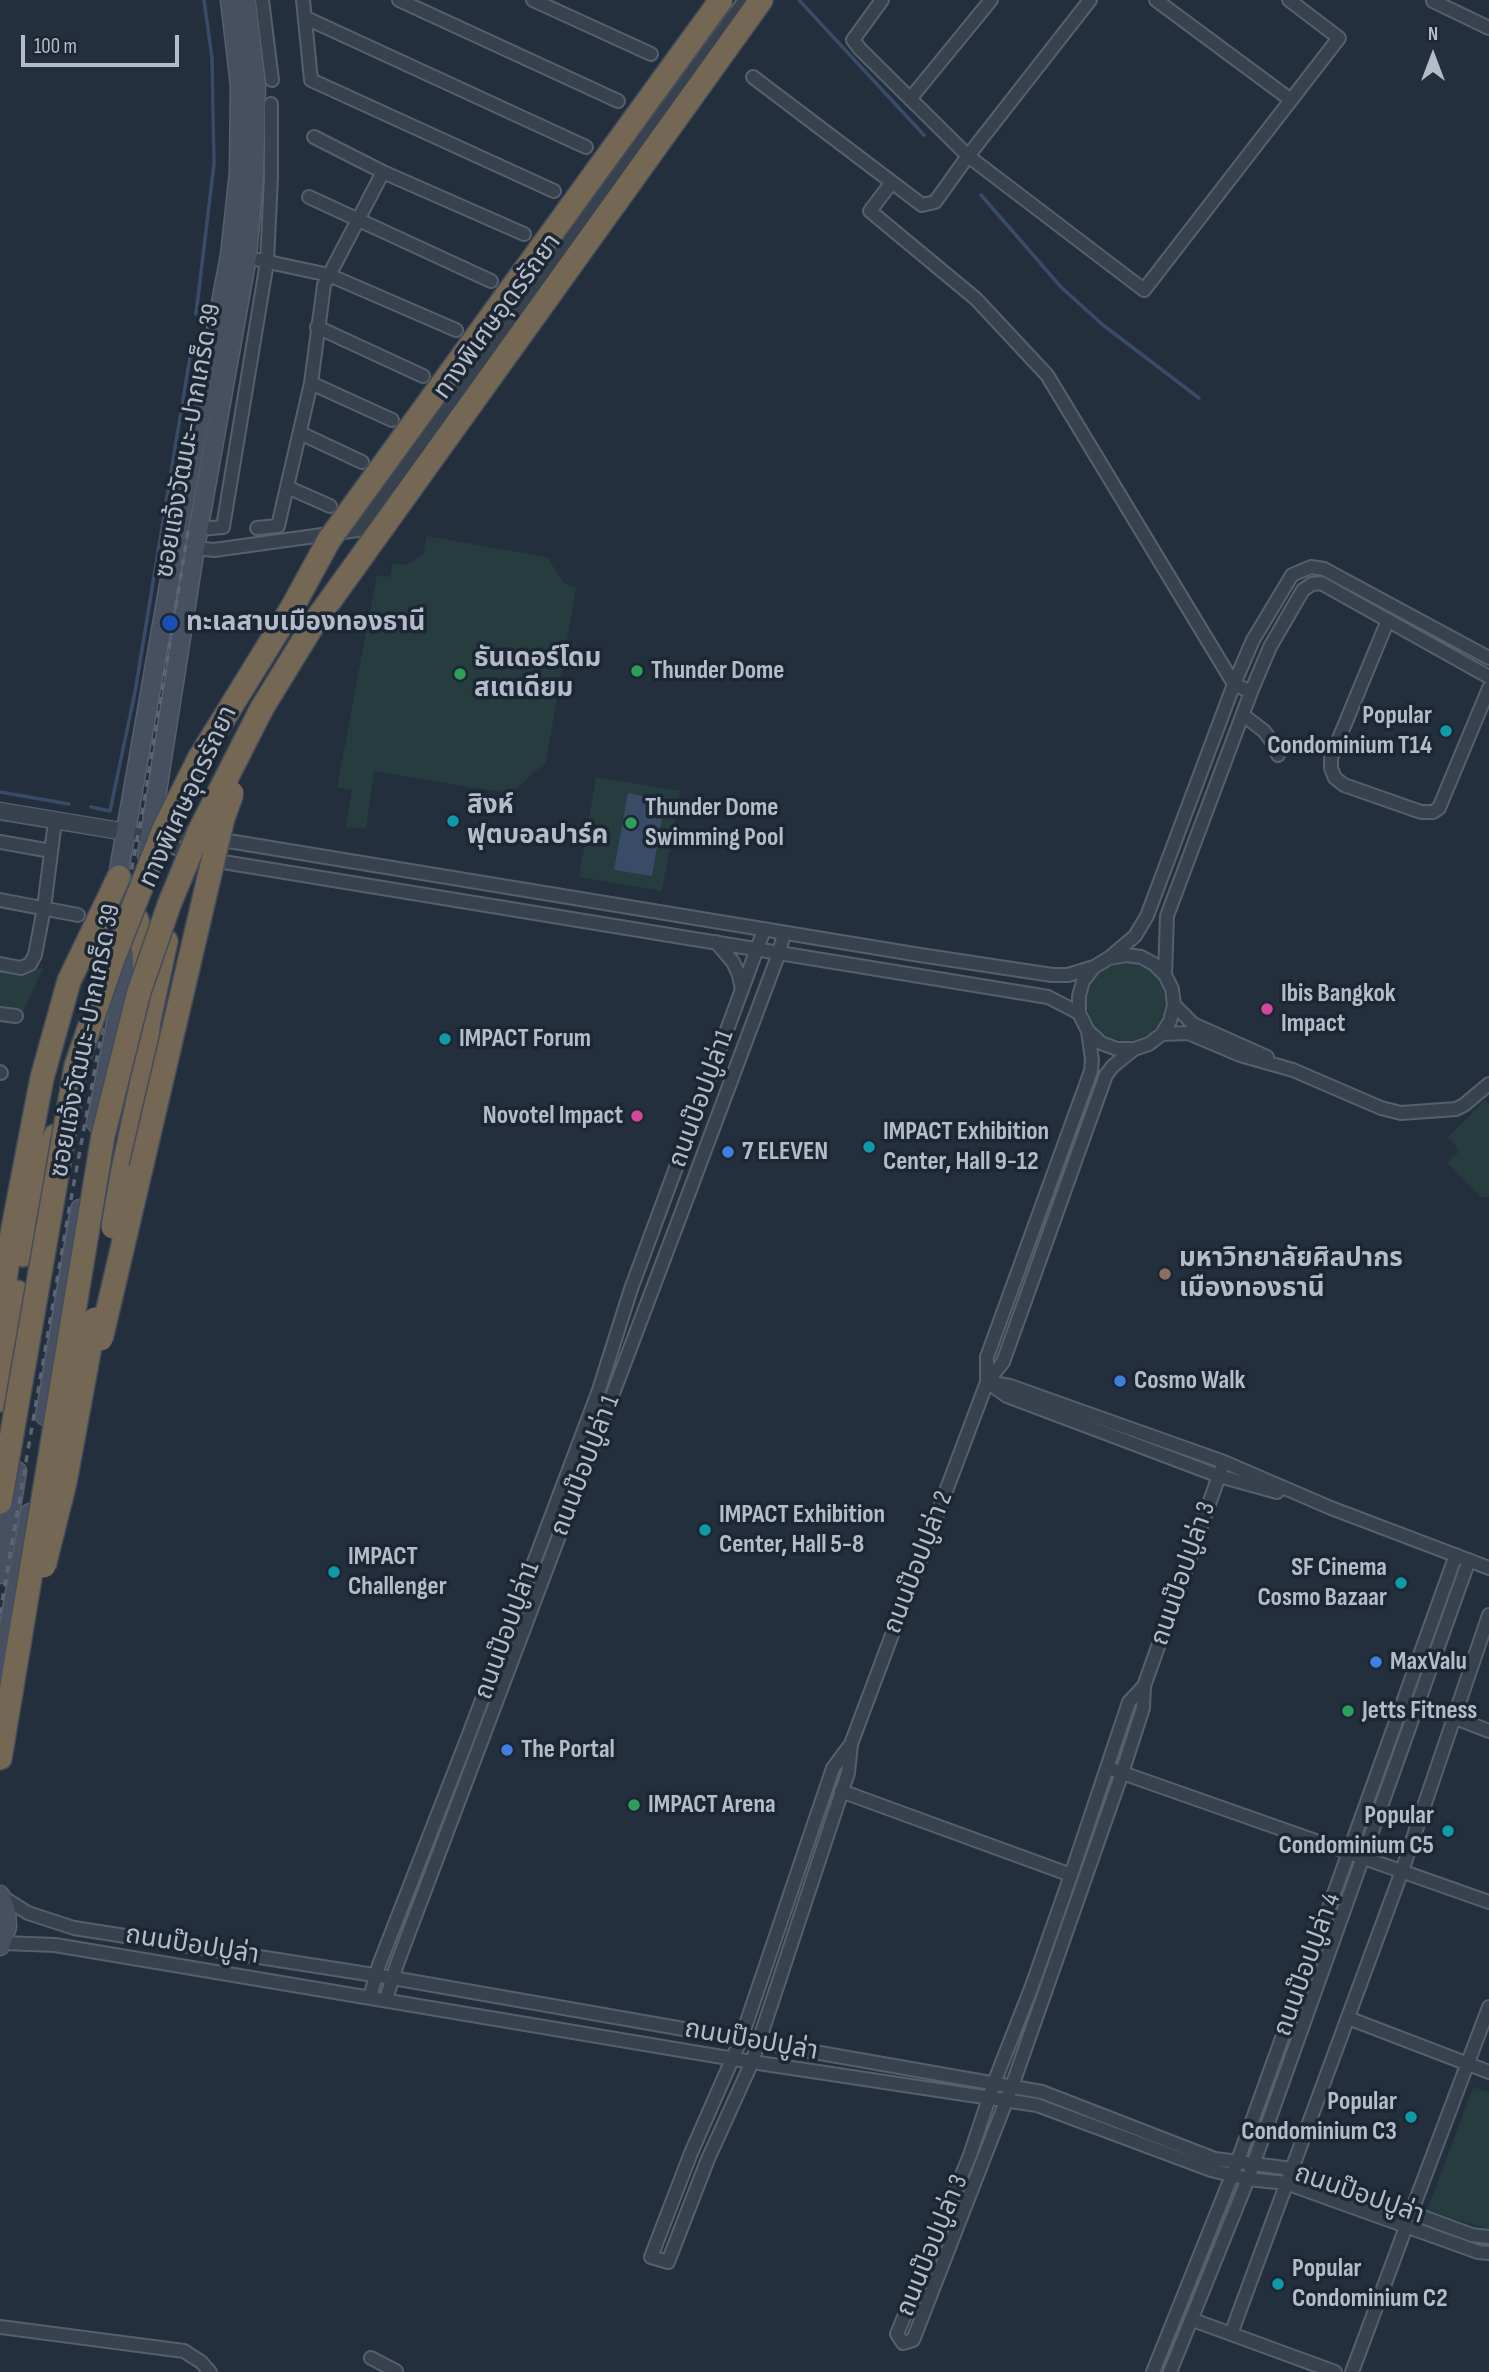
<!DOCTYPE html>
<meta charset="utf-8">
<style>
body{margin:0}
#map{position:relative;width:1489px;height:2372px;overflow:hidden;background:#242f3e;font-family:"Sofia Sans Condensed",sans-serif}
canvas{display:block}
.north{position:absolute;left:1398px;top:21px;width:70px;height:70px;-webkit-text-stroke:5px #1d2633;paint-order:stroke;rotate:0deg;font-size:19px;font-weight:700;line-height:28px;text-align:center;color:#b4bcc9}
.north::after{content:'';display:block;margin:auto;width:24px;height:32px;background:#b4bcc9;clip-path:polygon(50% 0,100% 100%,50% 72%,0 100%)}
.scale{position:absolute;left:21px;top:35px;width:158px;height:32px;box-sizing:border-box;border:4px solid #b4bcc9;border-top:0;padding-left:9px;font-size:21px;line-height:24px;white-space:nowrap;color:#b4bcc9;-webkit-text-stroke:5px #1d2633;paint-order:stroke}
</style>
<div id="map">
<canvas width="1489" height="2372"></canvas>
<div class="north">N</div>
<div class="scale">100 m</div>
</div>
<script>
const ctx = document.querySelector('canvas').getContext('2d');
ctx.lineJoin = 'round';
function paint(path, color) {
  ctx.fillStyle = color;
  ctx.fill(path, 'evenodd');
}
function toPath(rows) {
  const path = new Path2D();
  for (const r of rows) {
    if (r.length === 3) {
      path.moveTo(r[0] + r[2], r[1]);
      path.arc(r[0], r[1], r[2], 0, 2 * Math.PI);
      continue;
    }
    path.moveTo(r[0], r[1]);
    for (let i = 2; i < r.length; i += 2) path.lineTo(r[i], r[i + 1]);
  }
  return path;
}
function strokePath(path, color, width, dash) {
  ctx.strokeStyle = color;
  ctx.lineWidth = width;
  ctx.lineCap = dash ? 'butt' : 'round';
  ctx.setLineDash(dash || []);
  ctx.stroke(path);
}
function write(font, color, halo, rows, align = 'center') {
  ctx.font = font + ' "Sofia Sans Condensed","Noto Sans Thai",sans-serif';
  ctx.lineWidth = 7;
  ctx.setLineDash([]);
  ctx.textBaseline = 'middle';
  ctx.strokeStyle = halo;
  ctx.fillStyle = color;
  for (const [text, x, y, turn = 0] of rows) {
    ctx.save();
    ctx.translate(x, y);
    ctx.rotate((+turn || 0) * Math.PI / 180);
    ctx.textAlign = isNaN(turn) ? turn : align;
    if (halo) ctx.strokeText(text, 0, 0);
    ctx.fillText(text, 0, 0);
    ctx.restore();
  }
}
const green = toPath([
 [426,536,547,557,564,583,576,587,546,762,516,789,499,792,374,771,366,829,346,827,352,790,337,787,377,575,390,577,393,563,407,565,424,553],
 [596,777,680,791,662,891,579,877],
 [0,962,43,969,23,1012,0,1008],
 [1126,1002,39],
 [1485,1100,1489,1104,1489,1197,1481,1197,1447,1163,1457,1154,1458,1148,1447,1138],
 [1473,2087,1489,2092,1489,2229,1427,2211]
]);
const water = toPath([
 [628,793,665,800,652,876,614,870]
]);
const stream = toPath([
 [799,0,924,135],
 [981,195,1061,287,1103,325,1199,398],
 [196,314,214,164,212,58,204,0],
 [0,792,69,804],
 [91,807,110,811,135,692,192,345]
]);
const minor = toPath([
 [262,0,272,80],
 [303,0,311,80,554,191],
 [399,0,618,101],
 [533,0,651,54],
 [882,0,853,40,860,49,968,156,1144,290,1339,38,1289,0],
 [1156,0,1291,100],
 [1433,1,1489,28],
 [306,18,586,147],
 [753,77,922,205,935,202,968,156,1090,0],
 [910,99,991,0],
 [314,137,383,172,524,234],
 [892,182,870,211,976,299,1047,375,1234,684,1251,692],
 [309,197,491,281],
 [259,260,329,275,456,330],
 [317,327,423,376],
 [311,383,392,420],
 [300,433,362,462],
 [287,487,330,506],
 [257,528,278,526,311,383,324,285,383,172],
 [199,529,223,527,267,262,271,177,271,104],
 [195,548,214,550,358,530,745,0],
 [1388,620,1331,758,1331,768,1335,778,1344,785,1421,812,1433,812,1439,808,1489,688],
 [1243,715,1264,731,1273,743,1278,755],
 [126,832,150,836,186,834,920,955,1052,975,1068,975,1094,967,1109,958,1135,936,1147,916,1234,684,1253,640,1292,575,1311,567,1324,569,1489,658],
 [157,840,199,858,1048,997,1079,1013],
 [0,842,51,851],
 [0,900,78,915],
 [716,942,733,962,739,975,742,990],
 [0,964,21,968,30,964,35,955,44,908,55,821],
 [1094,967,1083,981,1079,996,1079,1013,1088,1031,1101,1043,1117,1049,1134,1049,1149,1044,1162,1034,1170,1021,1174,1005,1172,989,1165,975,1154,964,1141,957,1126,955,1110,958],
 [1165,975,1167,916,1251,692,1270,647,1303,590,1312,584,1321,583,1489,677],
 [1174,1005,1193,1024,1267,1057],
 [0,1014,16,1016],
 [1162,1034,1188,1033,1240,1055,1293,1070,1381,1108,1401,1113,1456,1109,1464,1105,1489,1084],
 [0,1072,1,1073],
 [987,1382,1010,1386,1224,1462,1331,1508,1489,1568],
 [987,1382,987,1357,1091,1071,1092,1060,1088,1031],
 [990,1384,1007,1396,1219,1476,1277,1492],
 [1144,1686,1129,1702,1071,1875,1032,1986,994,2083,970,2155,897,2334,903,2343,913,2340,1012,2086,1122,1773,1143,1708,1144,1686,1224,1462],
 [1417,1703,1489,1731],
 [851,1744,833,1768,741,2039,691,2153,651,2257,668,2262,708,2159,752,2062,848,1773,851,1744,987,1382,1003,1362,1106,1075,1113,1066,1134,1049],
 [1114,1770,1489,1902],
 [841,1791,1071,1875],
 [1,1896,28,1913,74,1928,393,1978,1042,2092,1215,2159,1292,2169,1472,2235,1489,2237],
 [3,1943,55,1945,752,2062,1037,2105,1211,2170,1248,2179,1286,2183,1478,2252,1489,2253],
 [370,1997,379,1965,468,1737,599,1390,631,1289,764,930],
 [386,1999,397,1964,684,1206,779,953,784,933],
 [1348,2018,1489,2072],
 [1411,2213,1489,2007],
 [1193,2320,1335,2372],
 [0,2327,184,2351,201,2362,210,2372],
 [1231,2334,1402,1871,1489,1615],
 [371,2358,396,2371],
 [1153,2372,1237,2163,1456,1555],
 [1170,2372,1248,2179,1469,1560],
 [1352,2372,1406,2227]
]);
const tertiary = toPath([
 [0,811,126,832]
]);
const secondary = toPath([
 [147,855,195,548,247,257,254,174,256,86,246,0],
 [102,967,176,545,230,255,239,173,240,85,230,0],
 [96,1123,136,924],
 [45,1416,80,1209],
 [0,1574,17,1471],
 [0,1674,30,1513],
 [0,1895,6,1911,7,1927,0,1946]
]);
const motorway = toPath([
 [262,708,316,620,362,556,761,0],
 [137,920,144,951,145,976],
 [122,1175,141,1086,149,1020,166,941],
 [23,1255,26,1237,55,1136],
 [0,1312,12,1234,42,1078,69,981,119,877],
 [0,1400,17,1292],
 [0,1758,24,1614]
]);
const rail = toPath([
 [0,1614,69,1210,144,802,189,525]
]);
const motorwayBridge = toPath([
 [113,1227,122,1175],
 [101,1339,223,818,232,793],
 [0,1502,76,1066,113,959,164,829,200,757,293,606,329,540,721,0],
 [44,1566,65,1482,95,1319],
 [24,1614,103,1136,139,992,169,905,199,832,262,708]
]);
const markers = [
 [170,623,9,"#1a4fb4"],
 [637,671,7,"#2e9e5b"],
 [460,674,7,"#2e9e5b"],
 [1446,731,7,"#0f9aa8"],
 [453,821,7,"#0f9aa8"],
 [631,823,7,"#2e9e5b"],
 [1267,1009,7,"#d1479c"],
 [445,1039,7,"#0f9aa8"],
 [637,1116,7,"#d1479c"],
 [869,1147,7,"#0f9aa8"],
 [728,1152,7,"#3f7fe0"],
 [1165,1274,7,"#8d6e63"],
 [1120,1381,7,"#3f7fe0"],
 [705,1530,7,"#0f9aa8"],
 [334,1572,7,"#0f9aa8"],
 [1401,1583,7,"#0f9aa8"],
 [1376,1662,7,"#3f7fe0"],
 [1348,1711,7,"#2e9e5b"],
 [507,1750,7,"#3f7fe0"],
 [634,1805,7,"#2e9e5b"],
 [1448,1831,7,"#0f9aa8"],
 [1411,2117,7,"#0f9aa8"],
 [1278,2284,7,"#0f9aa8"]
];
const streetNames = [
 ["ทางพิเศษอุดรรัถยา",498,317,-54],
 ["ซอยแจ้งวัฒนะ-ปากเกร็ด 39",189,441,-80],
 ["ทางพิเศษอุดรรัถยา",189,797,-65],
 ["ซอยแจ้งวัฒนะ-ปากเกร็ด 39",86,1041,-79],
 ["ถนนป๊อปปูล่า1",702,1099,-70],
 ["ถนนป๊อปปูล่า 1",586,1466,-69],
 ["ถนนป๊อปปูล่า 2",919,1563,-69],
 ["ถนนป๊อปปูล่า 3",1184,1574,-71],
 ["ถนนป๊อปปูล่า1",508,1631,-70],
 ["ถนนป๊อปปูล่า",192,1946,9],
 ["ถนนป๊อปปูล่า 4",1308,1965,-70],
 ["ถนนป๊อปปูล่า",751,2041,10],
 ["ถนนป๊อปปูล่า",1359,2195,19],
 ["ถนนป๊อปปูล่า 3",933,2246,-68]
];
const poiNames = [
 ["ทะเลสาบเมืองทองธานี",186,623],
 ["ธันเดอร์โดม",474,659],
 ["สเตเดียม",474,689],
 ["Thunder Dome",651,671],
 ["Popular",1432,716,"right"],
 ["Condominium T14",1432,746,"right"],
 ["สิงห์",467,806],
 ["ฟุตบอลปาร์ค",467,836],
 ["Thunder Dome",645,808],
 ["Swimming Pool",645,838],
 ["Ibis Bangkok",1281,994],
 ["Impact",1281,1024],
 ["IMPACT Forum",459,1039],
 ["Novotel Impact",623,1116,"right"],
 ["IMPACT Exhibition",883,1132],
 ["Center, Hall 9-12",883,1162],
 ["7 ELEVEN",742,1152],
 ["มหาวิทยาลัยศิลปากร",1179,1259],
 ["เมืองทองธานี",1179,1289],
 ["Cosmo Walk",1134,1381],
 ["IMPACT Exhibition",719,1515],
 ["Center, Hall 5-8",719,1545],
 ["IMPACT",348,1557],
 ["Challenger",348,1587],
 ["SF Cinema",1387,1568,"right"],
 ["Cosmo Bazaar",1387,1598,"right"],
 ["MaxValu",1390,1662],
 ["Jetts Fitness",1362,1711],
 ["The Portal",521,1750],
 ["IMPACT Arena",648,1805],
 ["Popular",1434,1816,"right"],
 ["Condominium C5",1434,1846,"right"],
 ["Popular",1397,2102,"right"],
 ["Condominium C3",1397,2132,"right"],
 ["Popular",1292,2269],
 ["Condominium C2",1292,2299]
];
paint(green, '#263c3f');
paint(water, '#394c67');
strokePath(stream, '#394c67', 3.5);
strokePath(minor, '#565f6c', 16);
strokePath(tertiary, '#565f6c', 19);
strokePath(secondary, '#565f6c', 21);
strokePath(motorway, '#434c59', 26);
strokePath(minor, '#38414e', 12);
strokePath(tertiary, '#38414e', 16);
strokePath(secondary, '#465061', 18);
strokePath(motorway, '#746855', 23);
strokePath(rail, '#5a6575', 3.5, [7, 7]);
strokePath(motorwayBridge, '#434c59', 26, []);
strokePath(motorwayBridge, '#746855', 23);
for (const [x, y, r, color] of markers) {
  const dot = new Path2D();
  dot.arc(x, y, r, 0, 2 * Math.PI);
  ctx.fillStyle = color;
  ctx.fill(dot);
  strokePath(dot, '#1d2633', 2.5);
}
write('26px', '#b4bcc9', '#1d2633', streetNames);
write('bold 26px', '#b4bcc9', '#1d2633', poiNames, 'left');
</script>
